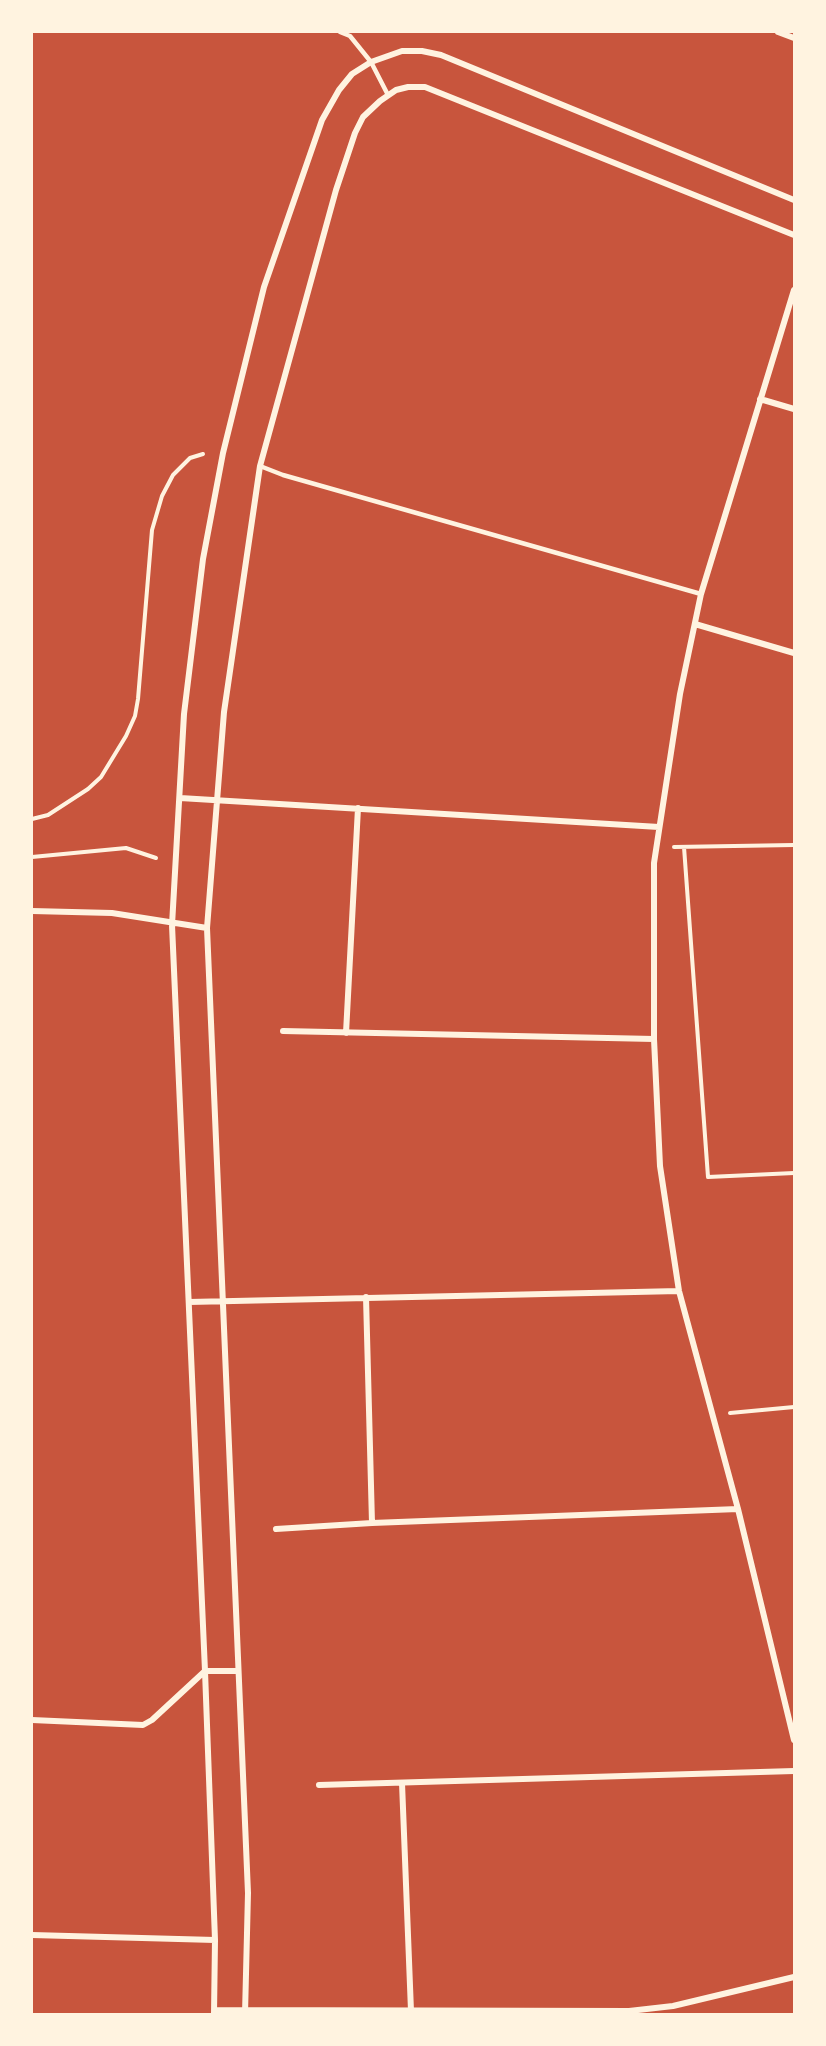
<!DOCTYPE html>
<style>
body{margin:0}
#map{position:relative;width:826px;height:2046px;overflow:hidden;background:#c8553d;font-family:"Roboto Condensed",sans-serif}
canvas{display:block}
.frame{position:absolute;inset:0;border:33px solid #fff3e0;pointer-events:none}
</style>
<div id="map">
<canvas width="826" height="2046"></canvas>
<div class="frame"></div>
</div>
<script>
const ctx = document.querySelector('canvas').getContext('2d');
ctx.lineJoin = 'round';
function toPath(rows) {
  const path = new Path2D();
  for (const r of rows) {
    path.moveTo(r[0], r[1]);
    for (let i = 2; i < r.length; i += 2) path.lineTo(r[i], r[i + 1]);
  }
  return path;
}
function strokePath(path, color, width, dash) {
  ctx.strokeStyle = color;
  ctx.lineWidth = width;
  ctx.lineCap = dash ? 'butt' : 'round';
  ctx.setLineDash(dash || []);
  ctx.stroke(path);
}
const path = toPath([
 [32,819,48,815,88,789,101,777,126,736,135,716,138,699,152,530,162,496,173,475,190,458,203,454],
 [674,847,794,845],
 [684,847,708,1177,794,1173],
 [32,857,126,848,156,858],
 [730,1413,794,1407]
]);
const service = toPath([
 [340,32,350,36,371,62,388,95],
 [260,466,283,475,701,594]
]);
const minor = toPath([
 [778,32,794,38],
 [794,290,701,594,680,694,654,863,654,1039,660,1166,679,1291,738,1509,794,1740],
 [760,399,794,409],
 [695,624,794,653],
 [180,798,659,827],
 [32,911,112,913,207,928],
 [283,1031,654,1039],
 [346,1033,358,808],
 [189,1302,679,1291],
 [372,1523,738,1509],
 [276,1529,372,1523,366,1297],
 [32,1720,143,1725,152,1720,205,1671,238,1671],
 [402,1783,411,2011],
 [319,1785,794,1771],
 [32,1935,215,1940],
 [215,2010,629,2011,673,2006,794,1977],
 [214,2014,215,1940,205,1671,172,925,184,714,203,559,223,453,264,287,322,120,339,90,352,74,371,62,402,51,422,51,441,55,794,200],
 [245,2014,248,1893,207,928,224,712,260,466,336,190,355,133,363,117,380,101,396,90,408,87,425,87,794,235]
]);
strokePath(path, '#fff3e0', 4);
strokePath(service, '#fff3e0', 4.5);
strokePath(minor, '#fff3e0', 6);
</script>
